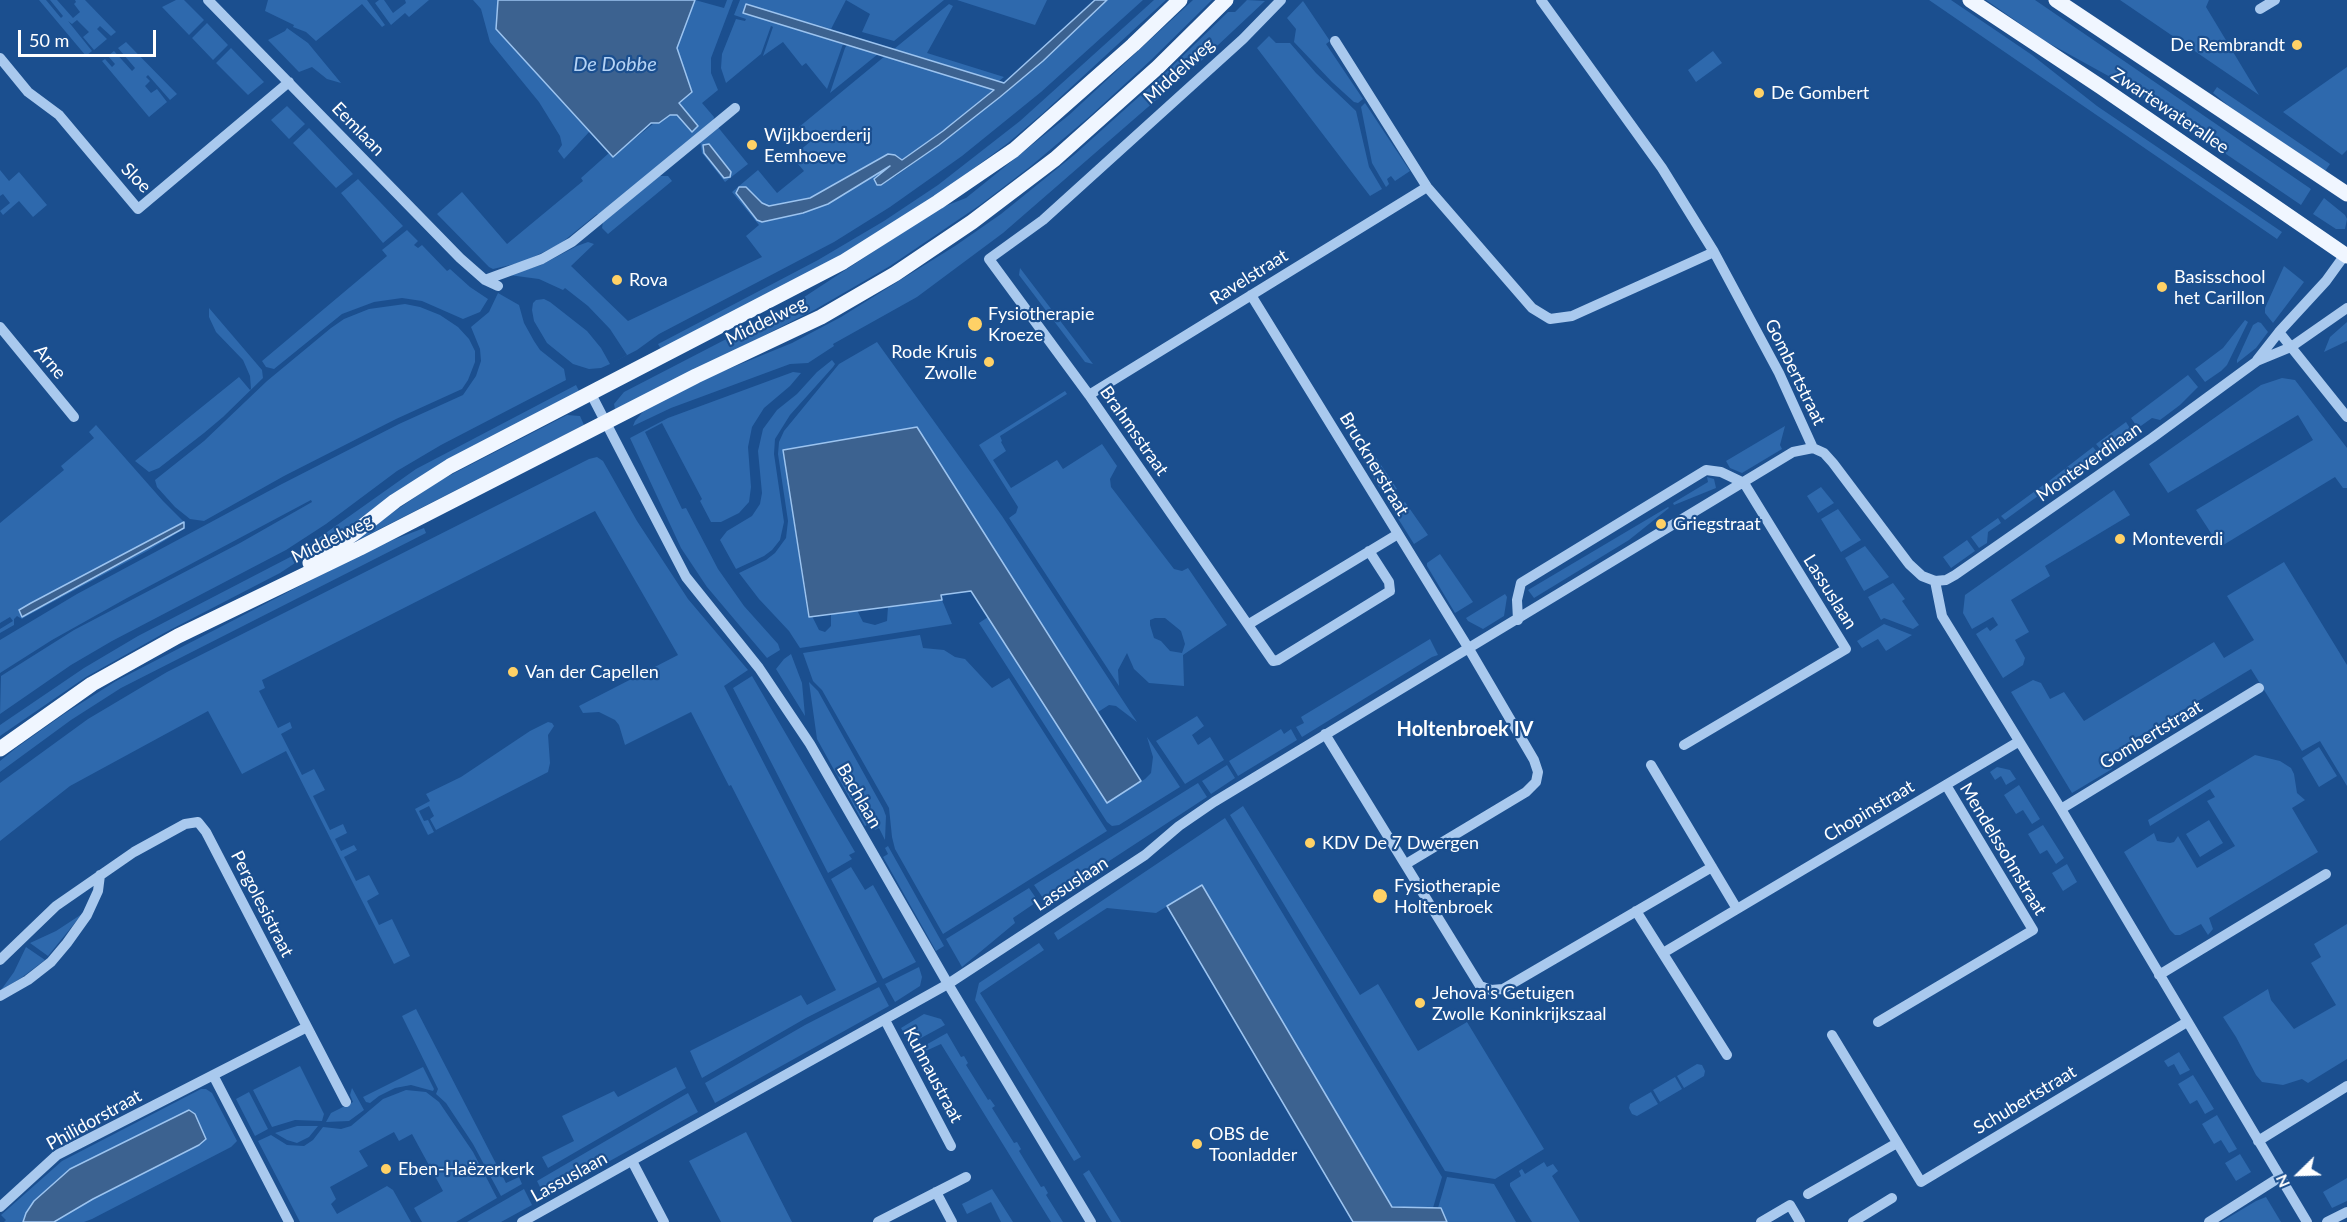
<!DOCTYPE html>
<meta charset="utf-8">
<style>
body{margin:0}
#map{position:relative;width:2347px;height:1222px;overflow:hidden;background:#1b4f8f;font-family:Lato,sans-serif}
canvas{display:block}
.north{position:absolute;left:2269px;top:1144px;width:60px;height:60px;-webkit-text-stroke:4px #1b4f8f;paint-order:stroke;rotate:247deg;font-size:16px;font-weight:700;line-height:24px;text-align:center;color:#fff}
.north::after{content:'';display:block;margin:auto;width:21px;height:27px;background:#fff;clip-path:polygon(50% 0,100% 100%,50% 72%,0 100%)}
.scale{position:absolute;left:18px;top:30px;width:138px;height:27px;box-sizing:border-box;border:3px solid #fff;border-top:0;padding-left:8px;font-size:18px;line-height:21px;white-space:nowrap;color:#fff;-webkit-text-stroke:4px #1b4f8f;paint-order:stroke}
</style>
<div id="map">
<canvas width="2347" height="1222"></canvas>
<div class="north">N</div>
<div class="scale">50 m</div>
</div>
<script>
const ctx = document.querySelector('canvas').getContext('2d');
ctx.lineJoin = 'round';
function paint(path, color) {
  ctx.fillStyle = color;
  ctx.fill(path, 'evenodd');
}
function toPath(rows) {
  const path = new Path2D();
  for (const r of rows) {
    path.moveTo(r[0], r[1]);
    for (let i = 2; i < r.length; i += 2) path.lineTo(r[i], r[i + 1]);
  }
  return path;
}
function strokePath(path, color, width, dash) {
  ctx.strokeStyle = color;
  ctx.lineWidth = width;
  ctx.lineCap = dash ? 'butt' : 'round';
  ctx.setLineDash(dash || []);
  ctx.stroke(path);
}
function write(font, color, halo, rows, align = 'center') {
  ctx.font = font + ' Lato,sans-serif';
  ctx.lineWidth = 4.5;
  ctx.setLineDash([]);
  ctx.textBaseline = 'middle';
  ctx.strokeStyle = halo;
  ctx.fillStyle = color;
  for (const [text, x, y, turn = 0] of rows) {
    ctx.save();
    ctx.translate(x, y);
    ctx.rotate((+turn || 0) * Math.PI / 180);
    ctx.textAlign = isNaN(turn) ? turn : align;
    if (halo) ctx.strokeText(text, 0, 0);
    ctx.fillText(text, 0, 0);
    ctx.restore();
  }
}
const green = toPath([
 [39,0,46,0,61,18,63,16,50,0,57,0,73,18,80,12,74,4,76,2,75,0,85,0,116,32,111,36,100,26,97,29,107,39,94,50,83,37,89,32,77,20,72,24,68,21,92,51,86,56],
 [176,0,184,0,204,20,189,35,162,7],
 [268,0,367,0,385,25,382,27,362,4,316,41,306,32,293,27,294,25,265,11],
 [379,0,384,0,393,13,406,3,405,0,429,0,409,17,405,13,391,25,375,3],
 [473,0,498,0,496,29,590,131,564,159,558,151,562,145,560,136,539,102,490,42,481,9],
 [695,0,724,8,727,0,733,0,711,58,711,73,718,90,702,103,714,117,713,122,599,216,597,214,560,244,523,262,493,269,489,267,437,214,462,192,507,244,583,181,581,178,609,153,613,156,653,124,659,123,670,115,677,115,692,131,679,102,692,91,677,48],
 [740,0,944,0,894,41,862,32,870,14,846,0,831,29,746,4,743,13,843,44,827,89,806,63,802,66,783,42,763,56,773,27,771,26,761,54,726,83,721,68,722,54,736,19,745,21,746,19,734,15],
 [957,0,1047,0,1035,25],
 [1107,0,1143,0,1041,92,962,156,890,207,834,242,659,334,637,350,610,364,601,368,589,369,573,364,547,343,534,321,532,310,533,303,536,300,544,299,550,302,587,331,601,348,610,364,627,355,610,329,588,306,565,288,563,290,539,279,509,275,541,265,577,246,588,242,594,244,571,266,628,321,762,257,746,236,759,225,732,192,758,170,777,193,804,171,792,157,811,141,799,127,885,56,994,89,943,131,902,160,899,157,884,156,810,198,769,206,762,203,746,187,762,222,803,213,828,204,889,165,892,167,876,177,878,185,896,176,939,145,1023,78],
 [1154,0,1166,0,1042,114,1008,143,939,194,862,244,662,351,658,344,662,342,818,260,884,221,938,185,1020,121],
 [1193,0,1212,0,1151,60,1089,117,1031,166,980,205,890,266,816,309,620,409,615,409,614,404,624,392,792,305,940,208,966,198,1069,115],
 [1247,0,1265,1,1201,61,1003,233,917,297,833,344,834,346,808,363,790,364,671,408,633,426,635,421,646,408,699,381,792,343,841,317,955,246,1001,214,1074,155,1162,76,1228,12,1235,12],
 [1929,0,1951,0,2032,55,2097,106,2282,232,2277,239],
 [1986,0,2035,0,2311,189,2301,205,2123,84,2045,41],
 [2120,0,2209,0,2206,7,2259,95],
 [1303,1,1330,41,1326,44,1363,99,1358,103,1354,102,1332,82,1294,42,1296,29,1287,18],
 [949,4,953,6,927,53,1004,77,999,81,894,49],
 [207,23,228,45,213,60,192,38],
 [287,28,308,43,341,83,327,79,312,67,299,72,268,40,285,31],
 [1269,36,1276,43,1290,43,1316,73,1356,111,1369,167,1382,189,1370,196,1257,48],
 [126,42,177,94,170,100,148,75,146,77,150,81,145,86,151,93,157,89,167,102,149,117,102,61,105,59,112,67,115,64,108,56,114,51,132,71,135,68,118,48],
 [847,45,878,54,830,93,845,48],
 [231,48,264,82,248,95,216,63],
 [1713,51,1722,63,1696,82,1688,70],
 [2347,67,2347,150,2342,155,2283,112],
 [2217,87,2330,164,2323,174,2253,126,2213,93],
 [1365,103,1410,171,1395,181,1391,176,1387,179,1389,184,1386,187,1372,163,1361,107],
 [287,106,305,124,289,139,271,120],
 [717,126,748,164,725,182,702,153,700,141],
 [709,144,731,172,731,174,724,178,703,151],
 [309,128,353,174,336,188,293,143],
 [0,170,9,181,19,172,47,205,33,217,19,201,3,215,0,211,10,203,3,194,0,196],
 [658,176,668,176,672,181,608,234,602,228,603,222],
 [358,179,403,226,383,243,341,193],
 [2324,198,2345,215,2347,219,2345,229,2336,229,2313,214],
 [407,230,418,241,414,245,418,248,422,245,447,271,450,269,470,287,488,299,480,312,463,319,422,301,402,298,374,302,342,314,274,369,266,367,262,361,387,256,382,250],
 [2284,266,2304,282,2273,323,2265,313,2265,308],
 [1020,268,1093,364,1085,362,1019,275],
 [498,293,519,305,524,323,534,341,540,350,564,369,566,380,441,445,397,471,326,524,286,550,112,641,71,665,0,714,1,676,74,630,240,543,312,502,311,500,127,598,52,640,0,673,0,640,77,594,280,485,399,424,463,395,476,376,481,361,480,349,471,327,489,312],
 [405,304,420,307,440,315,458,327,469,339,475,351,475,362,468,380,462,389,396,419,284,476,204,521,190,519,175,507,157,487,155,480,204,441,267,381,331,328,344,319,369,309],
 [209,308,262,370,263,378,223,417,204,433,159,468,149,472,135,461,239,377,250,390,251,389,250,376,243,360,216,332,209,317],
 [2245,320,2248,322,2227,365,2221,371,2205,382,2195,369,2223,348],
 [2258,322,2261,323,2268,332,2256,348,2237,363,2237,360,2253,325],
 [2347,322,2347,341,2324,352,2330,337],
 [877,342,1002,516,1137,722,1116,706,1109,705,1098,712,917,428,783,450,808,616,812,616,819,630,825,632,831,626,831,614,857,610,863,622,875,625,887,621,888,607,942,600,952,624,800,648,789,631,759,599,739,573,766,560,775,553,786,538,788,521,778,454,779,442,784,431,839,364],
 [832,360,835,364,833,367,790,415,775,439,774,454,784,522,780,540,772,550,764,556,736,569,720,540,727,531,752,516,760,504,762,493,758,451,763,429,777,410,797,394,817,372],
 [793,372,801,373,790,386,764,408,752,427,748,447,751,487,749,502,739,513,721,522,711,522,700,501,702,499,662,423,645,432,682,509,686,508,718,569,744,606,778,644,780,650,767,658,707,587,681,548,630,438,668,418],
 [2188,375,2198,387,2180,405,2160,420,2152,418,2138,428,2131,418],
 [2282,378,2295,380,2347,448,2347,488,2343,488,2335,477,2220,547,2196,510,2313,440,2298,415,2168,493,2149,464,2261,385],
 [576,385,580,393,351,526,280,573,166,632,86,677,0,736,0,725,84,668,138,636,296,554,416,469],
 [1065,391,1067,394,1000,436,1002,441,1001,442,1006,451,993,460,1011,488,1057,460,1063,469,1102,444,1117,466,1110,479,1111,487,1174,569,1182,571,1188,568,1227,625,1183,655,1184,686,1149,683,1134,669,1127,653,1118,670,1119,686,1009,518,1016,513,1018,507,979,445],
 [1155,618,1165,618,1181,631,1185,644,1182,653,1170,651,1161,641,1154,638,1150,625,1150,620],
 [567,415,580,416,584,425,356,541,383,519,439,481],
 [2126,422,2131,430,2102,451,2096,444],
 [96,425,163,501,184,522,31,603,22,616,184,529,149,550,25,617,22,619,17,616,14,619,14,625,0,633,0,629,13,621,10,617,0,623,0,523,64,470,61,466,94,438,89,432],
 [1785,426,1780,445,1782,449,1742,473,1730,468,1726,461],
 [2093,447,2098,453,2053,486,2049,481],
 [1375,456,1397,489,1386,495,1384,495,1366,465,1367,462],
 [597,457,603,461,637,521,688,599,748,670,724,686,877,982,806,1018,702,1078,690,1051,801,995,807,1005,836,990,731,785,729,786,691,712,625,745,619,725,615,720,599,712,583,713,579,706,678,655,595,511,262,680,265,688,259,691,278,728,290,722,292,728,281,734,302,775,314,769,325,790,313,796,330,830,343,824,347,833,335,839,341,851,354,845,357,850,344,857,356,881,369,875,379,894,367,901,379,925,392,919,410,956,394,964,286,751,242,774,208,711,70,786,0,841,0,783,88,719,167,672,589,459],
 [1707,477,1714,479,1716,488,1674,505,1673,503,1708,482],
 [2046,483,2049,488,2005,520,2001,516],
 [1821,487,1834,503,1818,513,1807,496],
 [2114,490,2130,515,2045,566,2050,576,2011,600,2029,632,2015,640,2025,658,2023,665,2003,678,1976,634,1987,627,1990,631,1998,625,1993,617,1972,629,1963,613,1965,595],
 [1405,502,1428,535,1414,544,1394,512,1395,509],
 [1668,507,1669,508,1629,540,1534,598,1528,590],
 [1838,509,1861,540,1841,552,1821,519],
 [1998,518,2001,523,1988,532,1987,543,1979,548,1971,537],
 [424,528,426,533,121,688,71,720,0,772,0,761,16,748,64,714,116,681,377,546],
 [1967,540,1975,551,1951,568,1943,557],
 [1865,546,1889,577,1864,591,1845,558],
 [1440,554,1473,602,1455,613,1427,566,1427,563],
 [2284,562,2347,665,2347,786,2320,741,2302,751,2251,669,2110,754,2114,762,2112,769,2072,793,2011,692,2033,680,2041,683,2050,699,2064,692,2084,721,2214,642,2224,658,2254,640,2227,596],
 [1893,583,1905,599,1902,601,1919,625,1913,629,1884,618,1881,620,1868,597],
 [1505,594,1507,597,1504,616,1483,629,1468,621,1466,618],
 [988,617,1107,803,1145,779,1151,773,1153,757,1147,737,1180,787,1119,825,1112,826,1107,822,979,623],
 [1884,624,1912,635,1886,651,1878,639,1862,648,1857,641],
 [920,635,923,648,944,650,955,657,965,659,992,688,1009,678,1107,831,943,934,895,849,892,837,889,808,822,690,813,681,803,653],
 [1430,639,1438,655,1432,657,1302,737,1296,727,1304,723,1301,717],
 [791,654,802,683,805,716,776,669,784,659],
 [752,676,855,852,849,855,852,859,828,873,733,688],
 [809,682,818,691,883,808,886,816,885,840,879,828,875,830,871,823,865,826,817,739],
 [1197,716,1204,726,1192,735,1198,745,1210,737,1224,760,1185,784,1156,741],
 [548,722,552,723,554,726,548,735,550,763,548,772,436,830,430,819,434,816,429,806,419,811,424,821,428,820,434,832,428,835,415,809,430,801,426,794,461,777,530,731],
 [1281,729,1284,734,1291,729,1297,740,1238,776,1229,761],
 [2319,747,2337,776,2319,787,2302,758],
 [2255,755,2280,761,2291,768,2294,774,2297,793,2305,800,2292,808,2318,852,2209,918,2213,929,2208,935,2201,924,2180,935,2175,935,2170,930,2124,852,2154,833,2157,841,2170,843,2174,842,2178,836,2197,868,2235,846,2207,801,2215,797,2210,789,2150,826,2148,820],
 [1227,765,1235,778,1211,794,1202,781],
 [1997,767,2010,770,2016,779,2006,785,2001,776,1995,780,1990,772],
 [1198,783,1207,797,1048,901,1045,897,1043,898,1034,885],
 [2019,785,2040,819,2032,824,2023,810,2016,814,2004,795],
 [1243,806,1360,995,1378,984,1418,1051,1467,1022,1544,1149,1495,1179,1445,1171,1230,815],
 [1225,818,1442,1177,1433,1208,1392,1207,1202,885,1156,913,1107,908,1058,940,1054,933],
 [2209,820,2223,843,2200,857,2186,834],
 [2043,825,2064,858,2056,864,2047,850,2040,854,2028,834],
 [888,846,944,946,936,951,883,857,888,854,885,848],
 [2067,864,2077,882,2063,891,2052,873],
 [851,867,865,890,873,885,916,962,883,979,831,879],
 [1029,888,1038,901,1013,918,1015,923,962,967,946,939],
 [82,914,48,956,30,943,56,931],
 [2347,924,2347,1059,2308,1083,2302,1079,2283,1085,2262,1082,2256,1075,2236,1037,2223,1017,2268,989,2271,1000,2294,1029,2336,1005,2311,963,2321,957,2314,944],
 [1039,943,1044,950,980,993,1081,1157,1074,1161,975,1000,979,983],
 [26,947,45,960,21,978,1,990,14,972],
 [919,967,922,977,920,986,895,1002,885,984],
 [879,987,889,1006,715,1103,705,1083,805,1025],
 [416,1009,506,1183,519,1177,522,1184,501,1196,473,1144,446,1103,436,1094,438,1089,402,1016],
 [924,1014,941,1019,945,1025,910,1044,901,1028],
 [947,1033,961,1057,964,1056,968,1063,966,1065,988,1100,990,1099,995,1106,992,1108,1014,1143,1017,1142,1021,1149,1019,1151,1041,1187,1044,1186,1048,1193,1046,1195,1063,1222,1051,1222,941,1044,917,1055,915,1051],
 [2179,1052,2190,1070,2180,1075,2174,1064,2168,1067,2164,1061],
 [1697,1064,1702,1065,1705,1071,1704,1076,1684,1088,1677,1076],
 [300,1066,324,1114,322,1121,295,1120,272,1127,253,1090],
 [423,1067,434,1089,433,1091,411,1085,395,1088,379,1096,370,1103,366,1102,363,1097],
 [676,1067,686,1088,548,1168,542,1157,574,1141,562,1116,614,1091,618,1097],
 [2193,1075,2214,1109,2205,1114,2197,1100,2190,1104,2178,1084],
 [1675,1077,1682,1089,1660,1102,1653,1090],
 [352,1088,364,1110,349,1121,326,1122,331,1113,353,1102,350,1095],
 [201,1089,206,1089,212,1093,237,1141,231,1147,92,1219,84,1222,54,1222,93,1199,202,1143,205,1139,195,1114,24,1217,23,1222,4,1222,6,1220,1,1215,62,1161],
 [406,1090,426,1092,439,1102,473,1152,497,1198,456,1222,422,1222,414,1208,443,1191,412,1134,399,1141,394,1132,359,1151,368,1166,330,1187,336,1199,331,1204,337,1214,387,1186,393,1190,411,1222,300,1222,258,1141,271,1135,287,1145,304,1146,313,1140,323,1127,341,1129,351,1126,383,1099],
 [249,1092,268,1129,255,1136,236,1099],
 [1651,1092,1658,1104,1637,1116,1632,1114,1629,1108,1630,1104],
 [688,1093,698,1112,545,1197,537,1181],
 [2217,1115,2237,1149,2229,1153,2221,1140,2214,1144,2202,1124],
 [297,1126,318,1126,309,1137,297,1143,287,1140,275,1133],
 [746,1132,792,1222,721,1222,689,1161],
 [2240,1154,2251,1172,2236,1181,2225,1163],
 [1544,1162,1547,1167,1553,1164,1558,1171,1552,1176,1580,1222,1532,1222,1510,1186,1510,1183,1521,1176,1519,1171,1522,1169,1525,1174],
 [1089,1170,1121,1222,1112,1222,1083,1174],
 [1447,1177,1494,1184,1516,1222,1447,1222,1441,1208,1438,1208],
 [2347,1178,2347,1201,2332,1208,2323,1192],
 [524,1189,532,1205,501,1222,467,1222],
 [992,1189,1013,1222,1001,1222,991,1202,967,1214,962,1204],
 [2266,1197,2281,1222,2221,1222,2256,1201]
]);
const water = toPath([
 [498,0,695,0,677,48,692,92,679,103,698,126,692,132,677,115,670,115,659,123,651,123,613,157,496,29,498,0],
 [1095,0,1107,0,1043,61,1000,97,939,145,881,185,877,185,874,179,890,166,828,204,803,213,762,222,757,220,736,193,739,187,746,187,762,203,769,206,810,198,888,154,895,155,902,160,943,131,994,90,743,13,746,4,1004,83,1095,0],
 [709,144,731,172,730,177,724,178,704,153,703,145,709,144],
 [917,427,1141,781,1107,803,971,591,941,595,942,600,809,617,783,450,917,427],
 [184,522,184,528,22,617,19,610,31,603,184,522],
 [1202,885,1392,1207,1441,1208,1447,1222,1353,1222,1167,906,1202,885],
 [189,1110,195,1114,206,1139,199,1145,93,1199,54,1222,23,1222,26,1213,34,1201,70,1169,189,1110]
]);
const minor = toPath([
 [208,0,460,258,485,280,498,286],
 [1281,0,1243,39,1043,220,989,259,1089,395,1273,661,1278,660,1390,591,1389,582,1369,551],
 [1541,0,1662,168,1714,252,1779,373,1813,448,1824,453,1833,463,1909,564,1922,576,1935,581,1946,580,1955,575,2152,438,2257,361,2291,347,2347,308],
 [2260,9,2275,0],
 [1335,41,1427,187,1532,308,1550,319,1572,316,1714,252],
 [0,58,28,92,59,115,138,209,289,82],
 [485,280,542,259,572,242,735,108],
 [1251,295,1469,649,1534,760,1538,772,1536,782,1526,792,1406,864],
 [0,327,74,417],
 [2279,332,2347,417],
 [2257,360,2279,332,2326,281,2347,252],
 [591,394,686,577,759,668,810,744,948,984,1091,1222],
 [1089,395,1427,187],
 [1935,581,1942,616,2061,809,2307,1222],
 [1518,620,1517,600,1521,583,1706,470,1721,472,1744,483,1846,649,1684,745],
 [1249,624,1398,534],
 [1325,734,1480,986,1491,990,1503,989,1712,867],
 [1651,765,1737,909],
 [2061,809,2259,688],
 [1636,911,1727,1055],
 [1663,953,2018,742],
 [0,960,56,906,134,852,185,824,198,822,206,832,346,1102],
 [2159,975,2326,874],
 [0,996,28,980,51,962,67,943,87,915,98,891,100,875],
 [885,1020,951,1146],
 [1878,1022,2033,930,1946,785],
 [1832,1035,1921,1182,2187,1022],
 [213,1075,289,1222],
 [2258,1141,2347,1086],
 [632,1161,664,1222],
 [936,1192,952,1222],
 [1808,1194,1897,1143],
 [0,1207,57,1155,307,1027],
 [522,1222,948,984,1145,855,1179,826,1214,802,1793,452,1813,448],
 [878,1222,966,1177],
 [1761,1222,1790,1205,1800,1222],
 [1853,1222,1892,1198],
 [2209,1222,2280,1177],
 [2327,1222,2347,1212]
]);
const major = toPath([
 [1970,0,2101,87,2347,256],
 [2056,0,2347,194],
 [310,563,353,534,395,501,450,466,843,262,938,202,1014,150,1133,45,1180,0],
 [0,749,92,684,178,636,360,548,696,376,821,317,895,274,972,222,1055,159,1158,67,1226,0]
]);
const markers = [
 [2297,45,6,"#ffd166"],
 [1759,93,6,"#ffd166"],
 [752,145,6,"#ffd166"],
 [617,280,6,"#ffd166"],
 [2162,287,6,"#ffd166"],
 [975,324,8,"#ffd166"],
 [989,362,6,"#ffd166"],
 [1661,524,6,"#ffd166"],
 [2120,539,6,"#ffd166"],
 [513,672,6,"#ffd166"],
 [1310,843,6,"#ffd166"],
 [1380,896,8,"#ffd166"],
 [1420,1003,6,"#ffd166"],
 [1197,1144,6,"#ffd166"],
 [386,1169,6,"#ffd166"]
];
const poiNames = [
 ["De Rembrandt",2285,45,"right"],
 ["De Gombert",1771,93],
 ["Wijkboerderij",764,135],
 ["Eemhoeve",764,156],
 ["Basisschool",2174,277],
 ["het Carillon",2174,298],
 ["Rova",629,280],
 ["Fysiotherapie",988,314],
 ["Kroeze",988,335],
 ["Rode Kruis",977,352,"right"],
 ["Zwolle",977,373,"right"],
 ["Griegstraat",1673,524],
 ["Monteverdi",2132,539],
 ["Van der Capellen",525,672],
 ["KDV De 7 Dwergen",1322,843],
 ["Fysiotherapie",1394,886],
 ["Holtenbroek",1394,907],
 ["Jehova's Getuigen",1432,993],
 ["Zwolle Koninkrijkszaal",1432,1014],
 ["OBS de",1209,1134],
 ["Toonladder",1209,1155],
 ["Eben-Haëzerkerk",398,1169]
];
const streetNames = [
 ["Middelweg",1179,71,-42],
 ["Zwartewaterallee",2170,111,34],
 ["Eemlaan",358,129,46],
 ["Sloe",136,178,45],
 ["Ravelstraat",1249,277,-32],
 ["Middelweg",766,321,-26],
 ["Arne",50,362,50],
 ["Gombertstraat",1795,372,64],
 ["Brahmsstraat",1134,431,55],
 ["Monteverdilaan",2089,462,-35],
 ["Brucknerstraat",1374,464,59],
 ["Middelweg",332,539,-26],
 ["Lassuslaan",1830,592,58],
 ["Gombertstraat",2151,735,-31],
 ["Bachlaan",859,796,60],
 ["Chopinstraat",1869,811,-31],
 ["Mendelssohnstraat",2003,849,59],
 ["Lassuslaan",1071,884,-33],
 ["Pergolesistraat",262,904,63],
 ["Kuhnaustraat",933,1075,62],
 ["Schubertstraat",2025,1100,-31],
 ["Philidorstraat",94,1120,-29],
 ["Lassuslaan",569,1177,-29]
];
const waterNames = [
 ["De Dobbe",615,65]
];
const neighbourhoodNames = [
 ["Holtenbroek IV",1465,730]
];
paint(green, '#2e69ad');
paint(water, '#3c6290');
strokePath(water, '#9cc4f0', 1.5);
strokePath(minor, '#a9c9ee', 10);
strokePath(major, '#f0f6ff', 15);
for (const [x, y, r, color] of markers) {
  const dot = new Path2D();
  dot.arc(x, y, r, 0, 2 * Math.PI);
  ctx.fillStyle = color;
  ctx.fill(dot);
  strokePath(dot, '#1b4f8f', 2);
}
write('18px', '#fff', '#1b4f8f', poiNames, 'left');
write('18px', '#fff', '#1b4f8f', streetNames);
write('italic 20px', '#b5d3f5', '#1b4f8f', waterNames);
write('bold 20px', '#fff', '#1b4f8f', neighbourhoodNames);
</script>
